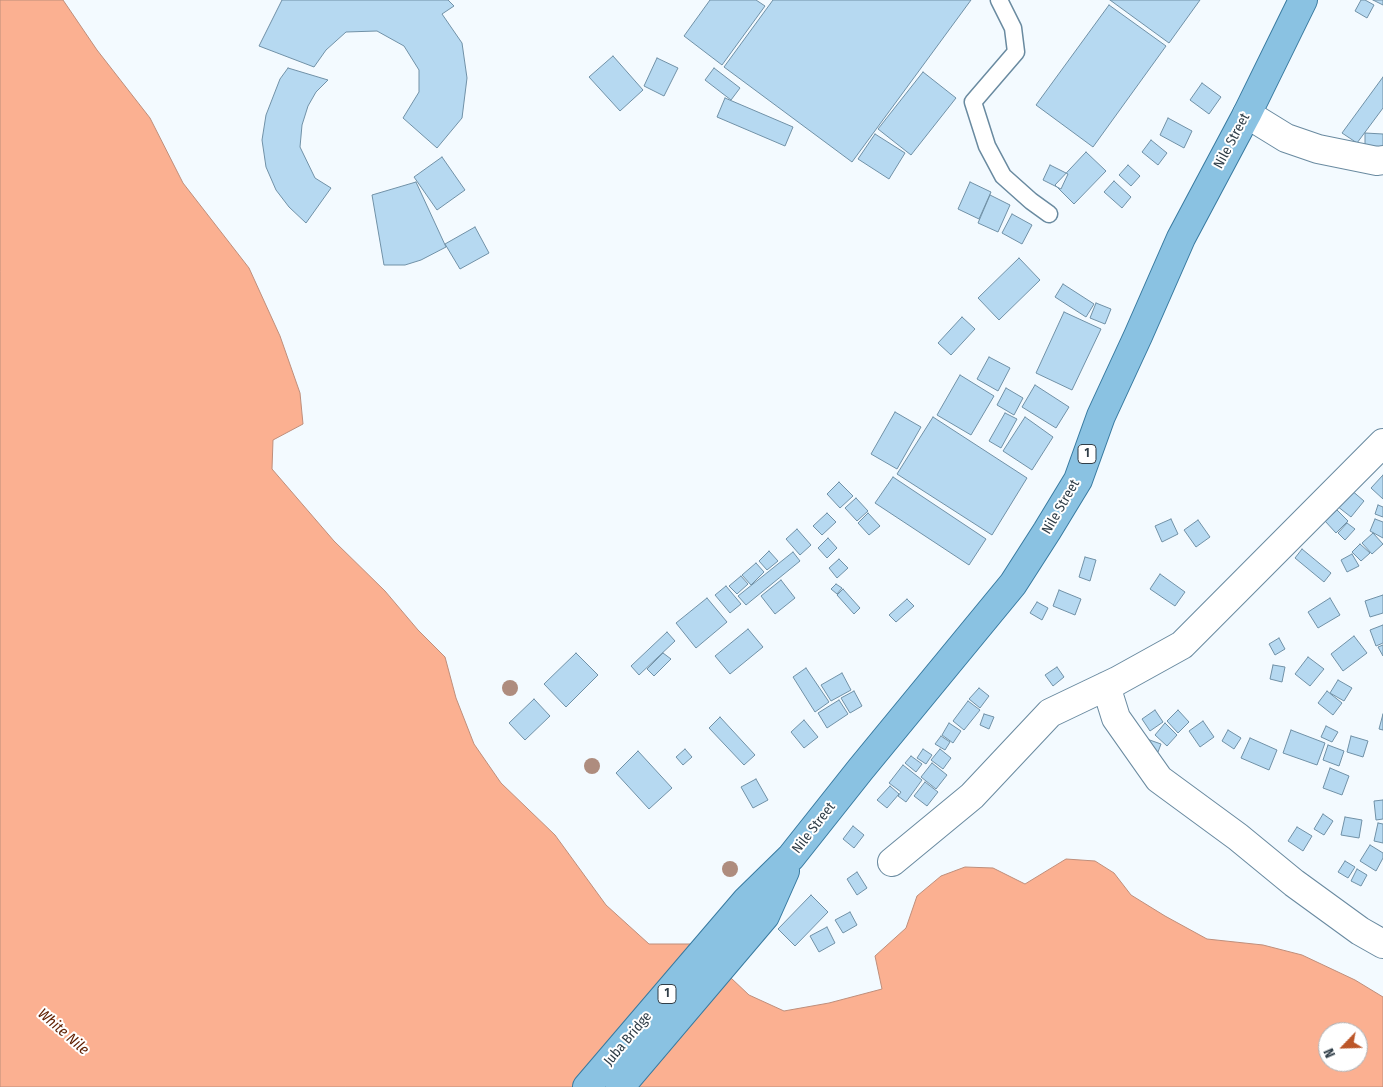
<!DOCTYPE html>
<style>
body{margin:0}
#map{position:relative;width:1383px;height:1087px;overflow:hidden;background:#f3faff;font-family:"Fira Sans Condensed",sans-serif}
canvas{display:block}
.north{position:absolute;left:1318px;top:1022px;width:50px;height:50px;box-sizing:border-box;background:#fff;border:1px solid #acb2b6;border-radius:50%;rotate:246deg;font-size:14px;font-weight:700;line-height:20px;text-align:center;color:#303e48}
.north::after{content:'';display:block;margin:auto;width:18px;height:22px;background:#bc5628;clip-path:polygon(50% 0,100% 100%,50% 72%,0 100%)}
</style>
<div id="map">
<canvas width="1383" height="1087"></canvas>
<div class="north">N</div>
</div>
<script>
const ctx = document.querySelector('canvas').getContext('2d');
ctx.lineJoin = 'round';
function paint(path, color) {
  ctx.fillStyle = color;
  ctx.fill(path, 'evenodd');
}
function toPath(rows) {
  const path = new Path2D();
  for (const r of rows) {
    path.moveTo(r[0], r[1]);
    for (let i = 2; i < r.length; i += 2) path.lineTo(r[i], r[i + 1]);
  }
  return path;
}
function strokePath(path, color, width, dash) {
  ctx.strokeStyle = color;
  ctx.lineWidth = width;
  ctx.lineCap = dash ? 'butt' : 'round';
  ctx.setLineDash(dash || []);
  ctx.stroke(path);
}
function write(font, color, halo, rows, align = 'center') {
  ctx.font = font + ' "Fira Sans Condensed",sans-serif';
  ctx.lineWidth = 4;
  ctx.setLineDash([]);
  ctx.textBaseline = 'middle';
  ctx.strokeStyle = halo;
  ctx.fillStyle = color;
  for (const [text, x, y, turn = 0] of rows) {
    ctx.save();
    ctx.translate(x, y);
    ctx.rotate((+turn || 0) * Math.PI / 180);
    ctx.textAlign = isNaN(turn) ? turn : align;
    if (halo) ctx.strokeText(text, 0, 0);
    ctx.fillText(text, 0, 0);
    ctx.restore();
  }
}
const water = toPath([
 [0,0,63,0,97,50,150,118,183,183,249,268,280,336,300,393,303,424,273,440,272,469,334,541,385,591,418,630,445,657,456,698,474,744,501,783,555,835,606,905,649,944,695,944,749,995,784,1011,829,1003,882,989,875,956,906,928,917,896,941,876,965,867,993,868,1025,884,1066,859,1095,861,1114,873,1131,895,1165,916,1207,939,1263,945,1302,955,1355,980,1383,997,1383,1087,0,1087,0,0],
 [1328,1032,1358,1032,1358,1062,1328,1062,1328,1032]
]);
const building = toPath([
 [282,0,448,0,454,6,442,14,462,43,467,78,462,118,437,148,403,118,419,92,419,70,404,46,377,31,346,32,326,50,314,67,259,46,282,0],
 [710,0,756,0,765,6,722,65,684,36,710,0],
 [773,0,971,0,852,162,724,67,773,0],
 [1110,0,1200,0,1169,43,1110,0],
 [1361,0,1365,0,1374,5,1367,18,1355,11,1361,0],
 [1373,0,1383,0,1383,5,1373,0],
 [1109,5,1166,46,1093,147,1036,105,1109,5],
 [613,56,643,90,620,111,589,77,613,56],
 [657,58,678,68,664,96,644,86,657,58],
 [288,68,328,80,316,92,308,106,302,125,300,147,315,178,331,188,306,223,289,207,276,190,266,167,262,140,266,115,280,79,288,68],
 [714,68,740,88,731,100,705,80,714,68],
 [923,72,956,98,911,155,878,129,923,72],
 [1383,77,1383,108,1357,143,1342,133,1383,77],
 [1202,83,1221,97,1209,114,1190,100,1202,83],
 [725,98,793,127,785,146,717,117,725,98],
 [1168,118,1192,131,1184,148,1160,135,1168,118],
 [1365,133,1383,134,1383,149,1365,149,1365,133],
 [875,134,905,153,889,179,858,159,875,134],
 [1151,140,1167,153,1158,165,1142,152,1151,140],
 [1086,152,1106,171,1074,204,1055,185,1086,152],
 [442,157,465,190,437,210,414,177,442,157],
 [1050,165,1068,174,1061,189,1043,180,1050,165],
 [1128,165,1140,176,1131,186,1119,175,1128,165],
 [1114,181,1131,197,1122,208,1104,192,1114,181],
 [416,182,446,247,421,260,405,265,384,265,372,195,416,182],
 [970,182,991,192,979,219,958,209,970,182],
 [990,195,1010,205,998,232,978,223,990,195],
 [1012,214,1032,225,1022,244,1002,233,1012,214],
 [475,227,489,253,460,269,445,244,475,227],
 [1019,258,1040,280,999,320,978,298,1019,258],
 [1063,284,1094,304,1086,317,1055,297,1063,284],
 [1096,303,1111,309,1105,324,1090,318,1096,303],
 [1064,312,1101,329,1072,390,1036,373,1064,312],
 [962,317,975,329,951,355,938,343,962,317],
 [989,357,1010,368,998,391,977,379,989,357],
 [960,375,994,396,971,435,937,415,960,375],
 [1035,385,1069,407,1056,428,1022,407,1035,385],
 [1006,388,1023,398,1014,415,997,405,1006,388],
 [895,412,921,427,897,469,871,454,895,412],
 [1005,413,1017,419,1001,448,989,441,1005,413],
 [933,417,1027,478,992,535,897,474,933,417],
 [1025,417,1053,437,1032,470,1003,451,1025,417],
 [1383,475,1383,499,1371,488,1383,475],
 [893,477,986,539,969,565,875,503,893,477],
 [839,482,853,496,840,508,827,494,839,482],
 [1350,489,1364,501,1351,517,1337,506,1350,489],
 [856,498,868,511,857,521,845,508,856,498],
 [1378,505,1383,507,1383,517,1375,514,1378,505],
 [1337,510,1348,521,1336,533,1325,521,1337,510],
 [827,513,836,522,822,535,813,526,827,513],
 [868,513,880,526,869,535,858,523,868,513],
 [1171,519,1178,534,1162,542,1155,526,1171,519],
 [1375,519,1383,522,1383,538,1370,531,1375,519],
 [1198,520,1210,537,1196,547,1184,530,1198,520],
 [1347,523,1355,529,1345,540,1338,533,1347,523],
 [797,529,811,545,800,555,786,539,797,529],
 [1373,533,1383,544,1372,554,1362,543,1373,533],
 [828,538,837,548,827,558,818,548,828,538],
 [1360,544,1370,553,1361,561,1352,552,1360,544],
 [1302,549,1331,573,1324,582,1295,558,1302,549],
 [769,551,778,561,767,570,759,561,769,551],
 [793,552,800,561,746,605,738,596,793,552],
 [1352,554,1359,566,1347,572,1341,560,1352,554],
 [1085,557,1096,560,1090,581,1079,577,1085,557],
 [839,559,848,568,837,578,829,568,839,559],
 [756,563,764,572,751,585,742,575,756,563],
 [1160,574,1185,592,1175,606,1150,589,1160,574],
 [741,576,748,584,737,594,729,586,741,576],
 [781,580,795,598,775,614,761,596,781,580],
 [836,584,842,588,837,594,831,589,836,584],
 [726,586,741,604,730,613,715,595,726,586],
 [843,589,860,608,854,614,837,595,843,589],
 [1059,590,1081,599,1075,615,1053,606,1059,590],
 [1383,595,1383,613,1370,617,1365,601,1383,595],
 [707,598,727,622,696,648,676,623,707,598],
 [1330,598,1340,615,1318,628,1308,612,1330,598],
 [907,599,914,606,896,622,889,615,907,599],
 [1037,602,1048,608,1042,620,1030,613,1037,602],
 [1383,625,1383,643,1376,646,1370,630,1383,625],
 [748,629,763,647,730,674,715,656,748,629],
 [667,632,675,641,639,675,631,666,667,632],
 [1354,636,1367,653,1343,671,1331,654,1354,636],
 [1279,638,1285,649,1275,655,1269,644,1279,638],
 [1383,645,1383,656,1378,647,1383,645],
 [576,653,598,675,566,707,544,684,576,653],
 [663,653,671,659,654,676,647,669,663,653],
 [1308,657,1324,669,1310,686,1295,674,1308,657],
 [1273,665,1285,667,1282,682,1270,679,1273,665],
 [1057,667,1064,677,1053,686,1045,675,1057,667],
 [806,668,829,702,815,712,793,677,806,668],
 [842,673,851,690,831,701,821,685,842,673],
 [1338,680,1352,688,1344,701,1330,693,1338,680],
 [979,688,989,696,980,708,969,699,979,688],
 [854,691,862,706,850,713,841,698,854,691],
 [1327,691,1342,703,1333,715,1318,703,1327,691],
 [534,699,550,716,525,740,509,723,534,699],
 [839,700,848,714,827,728,818,713,839,700],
 [968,701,980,710,964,730,953,721,968,701],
 [1155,710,1163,722,1150,731,1142,719,1155,710],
 [1178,710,1189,722,1178,733,1167,721,1178,710],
 [984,714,994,717,989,729,980,725,984,714],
 [1383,714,1383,730,1379,729,1383,714],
 [720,717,755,755,744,765,709,728,720,717],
 [804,720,818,737,804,748,791,732,804,720],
 [1203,721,1214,737,1200,747,1189,731,1203,721],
 [949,723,961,731,953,743,942,735,949,723],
 [1165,723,1177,735,1167,746,1155,735,1165,723],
 [1326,726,1338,732,1332,742,1321,737,1326,726],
 [1228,730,1241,738,1234,749,1222,741,1228,730],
 [1291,730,1325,743,1317,765,1283,753,1291,730],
 [941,736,950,742,945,750,935,744,941,736],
 [1351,736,1368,741,1363,757,1347,752,1351,736],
 [1144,738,1161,744,1158,752,1141,746,1144,738],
 [1250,738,1277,750,1269,770,1241,758,1250,738],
 [1328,745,1344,751,1339,766,1323,760,1328,745],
 [685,749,692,757,683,765,676,757,685,749],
 [923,749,932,755,926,764,917,758,923,749],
 [940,749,951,758,943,769,931,760,940,749],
 [638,751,672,788,649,809,616,773,638,751],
 [911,756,922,764,916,772,905,763,911,756],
 [932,763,947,775,936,789,921,777,932,763],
 [903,765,922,780,906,802,898,796,901,792,889,783,903,765],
 [1330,768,1349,776,1342,795,1323,788,1330,768],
 [756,779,768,800,753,808,741,787,756,779],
 [925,782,938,792,927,806,914,796,925,782],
 [890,786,899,794,887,808,877,800,890,786],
 [1383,800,1383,819,1376,820,1374,801,1383,800],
 [1323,814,1333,821,1324,835,1314,829,1323,814],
 [1345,817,1362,820,1359,838,1341,835,1345,817],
 [1378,823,1383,824,1383,843,1374,841,1378,823],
 [853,826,864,835,854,848,843,839,853,826],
 [1297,827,1312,836,1303,851,1288,841,1297,827],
 [1370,845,1383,853,1383,858,1376,871,1360,861,1370,845],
 [1345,861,1355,867,1348,878,1338,872,1345,861],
 [1357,869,1367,875,1361,886,1351,881,1357,869],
 [857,872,867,888,857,895,847,879,857,872],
 [811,895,828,912,795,946,778,929,811,895],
 [850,912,857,925,843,933,835,920,850,912],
 [827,927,835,943,819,952,810,936,827,927]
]);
const service = toPath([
 [999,0,1013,28,1016,52,973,102,987,146,1003,176,1031,201,1049,214]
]);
const minor = toPath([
 [1247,114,1286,138,1318,149,1377,161,1383,160],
 [1106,686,1116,718,1159,779,1238,837,1294,883,1360,931,1383,944],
 [892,862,972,796,1050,713,1117,681,1182,645,1383,443]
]);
const primary = toPath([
 [587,1087,746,901,791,857,860,770,1013,584,1047,531,1078,480,1101,416,1138,336,1181,238,1247,114,1303,0],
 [620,1087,765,916,785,871]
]);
const trees = [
 [510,688],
 [592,766],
 [730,869]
];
const shields = [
 [1087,454,18],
 [667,994,18]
];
const shieldNames = [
 ["1",1087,454],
 ["1",667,994]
];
const streetNames = [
 ["Nile Street",1232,141,-62],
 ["Nile Street",1061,507,-60],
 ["Nile Street",814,828,-52],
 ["Juba Bridge",628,1039,-50]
];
const waterNames = [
 ["White Nile",63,1032,41]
];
paint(water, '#fbb091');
strokePath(water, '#be8e7b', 1);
paint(building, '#b6d9f1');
strokePath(building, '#7091a7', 1);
strokePath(service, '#698aa0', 19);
strokePath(minor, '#698aa0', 30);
strokePath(primary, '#387aa0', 30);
strokePath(service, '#fff', 16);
strokePath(minor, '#fff', 28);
strokePath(primary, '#8ac2e2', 28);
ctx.fillStyle = '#ae8c7e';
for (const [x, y] of trees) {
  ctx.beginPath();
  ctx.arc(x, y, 8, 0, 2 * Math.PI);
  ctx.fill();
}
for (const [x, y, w] of shields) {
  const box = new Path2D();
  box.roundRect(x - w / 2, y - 9.5, w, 19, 4);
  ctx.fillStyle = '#fff';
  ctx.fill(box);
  strokePath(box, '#303e48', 1);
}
write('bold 12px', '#303e48', null, shieldNames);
write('14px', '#303e48', '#fff', streetNames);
write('italic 15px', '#601f00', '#fff', waterNames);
</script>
